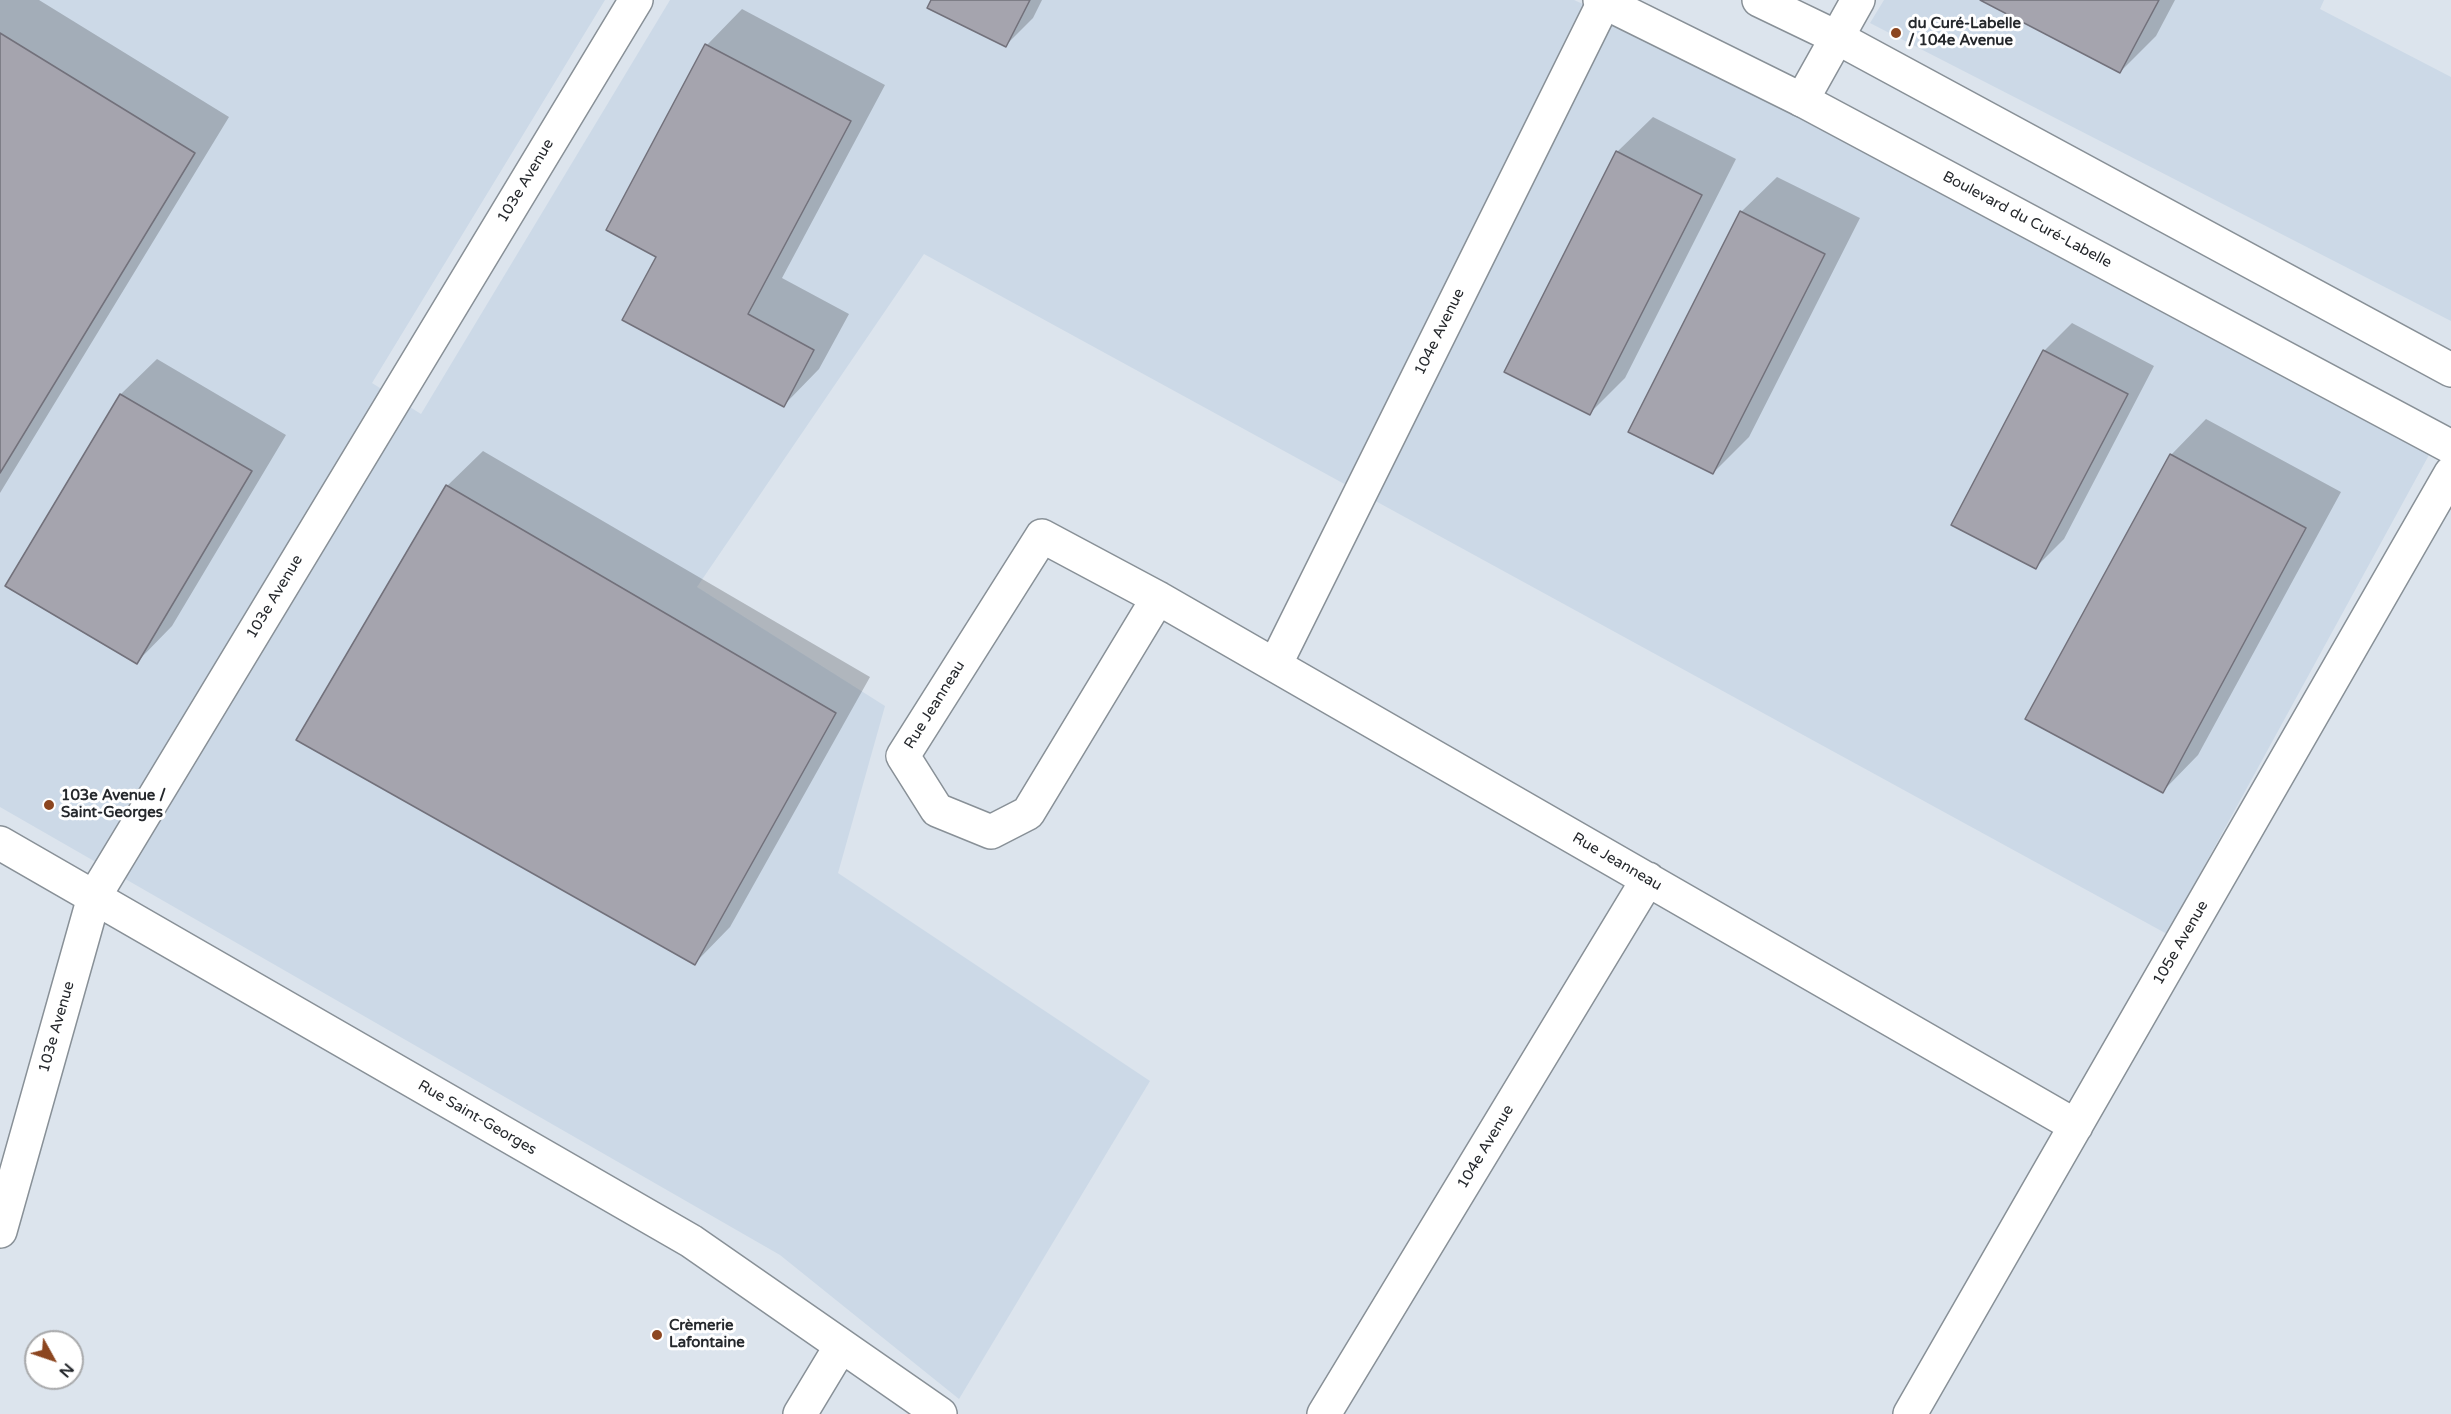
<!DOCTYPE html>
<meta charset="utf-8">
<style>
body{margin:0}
#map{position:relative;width:2451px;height:1414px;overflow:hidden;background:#dce4ed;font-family:"Varela Round",sans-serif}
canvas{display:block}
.north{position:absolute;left:24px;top:1330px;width:60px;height:60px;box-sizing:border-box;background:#fff;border:2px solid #a8a9ab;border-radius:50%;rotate:130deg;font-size:16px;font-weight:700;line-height:24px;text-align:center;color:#25282c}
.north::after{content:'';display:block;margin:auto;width:21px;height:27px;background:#8c4620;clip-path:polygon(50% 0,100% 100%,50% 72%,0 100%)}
</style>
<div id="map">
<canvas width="2451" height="1414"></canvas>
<div class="north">N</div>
</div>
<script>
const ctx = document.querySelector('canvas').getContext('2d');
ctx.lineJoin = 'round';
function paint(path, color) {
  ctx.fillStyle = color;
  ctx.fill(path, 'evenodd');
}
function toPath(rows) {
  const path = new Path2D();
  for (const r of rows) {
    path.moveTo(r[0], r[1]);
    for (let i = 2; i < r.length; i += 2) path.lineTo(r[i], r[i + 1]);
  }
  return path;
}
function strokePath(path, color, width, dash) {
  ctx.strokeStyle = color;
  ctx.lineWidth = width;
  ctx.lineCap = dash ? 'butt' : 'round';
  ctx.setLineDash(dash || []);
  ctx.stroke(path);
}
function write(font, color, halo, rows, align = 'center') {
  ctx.font = font + ' "Varela Round",sans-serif';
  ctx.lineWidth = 6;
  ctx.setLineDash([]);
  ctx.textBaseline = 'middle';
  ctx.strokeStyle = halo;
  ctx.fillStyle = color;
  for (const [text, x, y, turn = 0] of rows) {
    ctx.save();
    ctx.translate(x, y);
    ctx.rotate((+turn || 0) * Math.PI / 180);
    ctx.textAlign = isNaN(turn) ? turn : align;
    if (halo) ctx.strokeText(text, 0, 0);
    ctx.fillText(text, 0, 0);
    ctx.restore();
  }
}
const built = toPath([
 [0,0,605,0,372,383,421,414,670,0,1574,0,1691,54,2435,444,2167,934,924,254,697,587,885,706,838,873,1150,1081,959,1399,780,1255,0,807],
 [1884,0,2324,0,2320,9,2451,77,2451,321,1870,23]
]);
const shadow = toPath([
 [0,0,39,0,229,117,0,493],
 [933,0,1042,0,1033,18,1006,45],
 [1983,0,2175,0,2156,36,2120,72],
 [742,9,885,85,782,278,849,314,819,369,784,405,658,256,608,229,707,45],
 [1653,117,1736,159,1625,378,1590,413,1617,152],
 [1777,177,1860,218,1749,437,1713,473,1741,212],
 [2072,323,2154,366,2064,539,2036,567,1953,524,2044,351],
 [157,359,286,435,172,626,137,662,7,586,121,394],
 [2206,419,2341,492,2198,755,2163,791,2171,455],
 [483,451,870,677,730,927,695,963,447,486]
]);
const building = toPath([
 [931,0,1030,0,1006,47,927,8,931,0],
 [1980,0,2159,0,2120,73,1980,0],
 [0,33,195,153,0,473,0,33],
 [705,44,851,121,748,314,814,350,784,407,622,320,656,257,606,230,705,44],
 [1616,151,1702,195,1590,415,1504,372,1616,151],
 [1740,211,1825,254,1713,474,1628,432,1740,211],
 [2043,350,2128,394,2036,569,1951,525,2043,350],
 [120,394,252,471,137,664,5,586,120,394],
 [2170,454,2306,528,2163,793,2025,719,2170,454],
 [446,485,836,713,695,965,296,740,446,485]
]);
const minor = toPath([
 [1802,100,1858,0],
 [1158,598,1028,813,991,832,937,810,903,756,1042,536,1158,598,2076,1126],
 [1275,665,1605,0],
 [0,843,691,1241,940,1414],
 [0,1231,94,897,636,0],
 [800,1414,841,1346],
 [1324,1414,1648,879],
 [1910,1414,2451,473]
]);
const major = toPath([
 [1600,0,1802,100,2451,447],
 [1759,0,1836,37,2451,370]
]);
const markers = [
 [1896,33,6,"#8c4620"],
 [49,805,6,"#8c4620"],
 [657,1335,6,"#8c4620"]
];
const poiNames = [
 ["du Curé-Labelle",1908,24],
 ["/ 104e Avenue",1908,41],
 ["103e Avenue /",61,796],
 ["Saint-Georges",61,813],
 ["Crèmerie",669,1326],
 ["Lafontaine",669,1343]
];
const streetNames = [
 ["103e Avenue",526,181,-59],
 ["Boulevard du Curé-Labelle",2027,220,28],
 ["104e Avenue",1440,332,-64],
 ["103e Avenue",275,597,-59],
 ["Rue Jeanneau",935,705,-58],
 ["Rue Jeanneau",1617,862,30],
 ["105e Avenue",2181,943,-60],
 ["103e Avenue",57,1027,-74],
 ["Rue Saint-Georges",477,1118,30],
 ["104e Avenue",1486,1147,-59]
];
paint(built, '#ccd9e7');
paint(shadow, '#0003');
paint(building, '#a5a4ae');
strokePath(building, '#72717b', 1.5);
strokePath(minor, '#889097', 36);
strokePath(major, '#889097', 36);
strokePath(minor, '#fff', 33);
strokePath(major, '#fff', 33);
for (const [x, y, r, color] of markers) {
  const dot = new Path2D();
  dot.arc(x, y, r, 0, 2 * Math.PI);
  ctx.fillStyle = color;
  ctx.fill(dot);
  strokePath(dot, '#fff', 2);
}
write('bold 15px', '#25282c', '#fff', poiNames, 'left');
write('15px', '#25282c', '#fff', streetNames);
</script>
